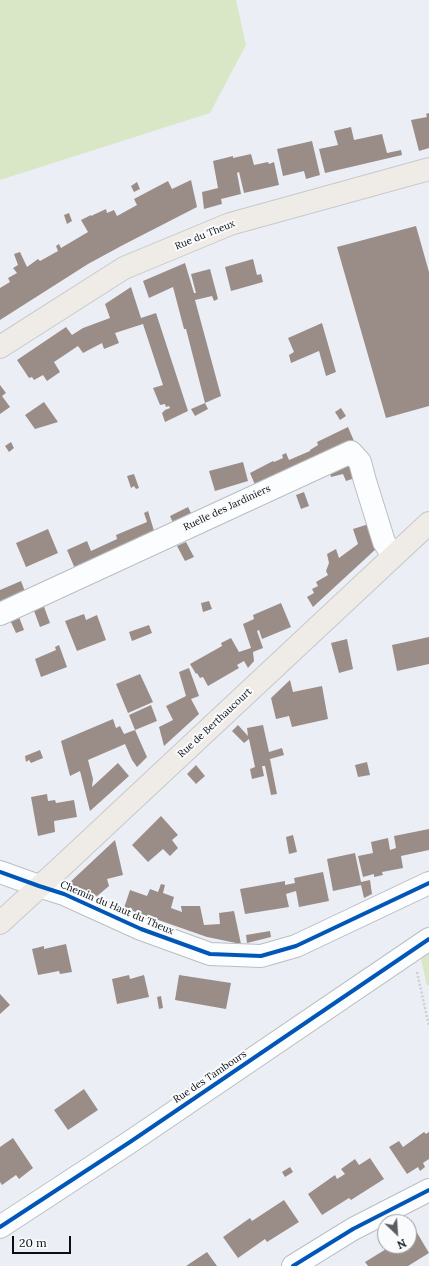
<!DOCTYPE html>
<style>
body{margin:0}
#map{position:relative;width:429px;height:1266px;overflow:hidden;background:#ebeff5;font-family:Lora,serif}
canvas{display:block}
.north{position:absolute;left:377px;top:1214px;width:40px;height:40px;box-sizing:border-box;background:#f9fbfd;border:1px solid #9a9c9f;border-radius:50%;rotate:155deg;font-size:11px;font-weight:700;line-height:16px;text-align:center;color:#0b0e11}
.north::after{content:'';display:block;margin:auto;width:14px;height:18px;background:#595d61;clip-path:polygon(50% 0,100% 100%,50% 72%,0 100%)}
.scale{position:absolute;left:12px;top:1236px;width:59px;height:18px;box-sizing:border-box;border:2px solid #0b0e11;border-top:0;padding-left:5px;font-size:12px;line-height:14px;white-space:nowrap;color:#0b0e11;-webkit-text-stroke:3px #f9fbfd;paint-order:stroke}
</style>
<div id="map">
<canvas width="429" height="1266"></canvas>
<div class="north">N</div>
<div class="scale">20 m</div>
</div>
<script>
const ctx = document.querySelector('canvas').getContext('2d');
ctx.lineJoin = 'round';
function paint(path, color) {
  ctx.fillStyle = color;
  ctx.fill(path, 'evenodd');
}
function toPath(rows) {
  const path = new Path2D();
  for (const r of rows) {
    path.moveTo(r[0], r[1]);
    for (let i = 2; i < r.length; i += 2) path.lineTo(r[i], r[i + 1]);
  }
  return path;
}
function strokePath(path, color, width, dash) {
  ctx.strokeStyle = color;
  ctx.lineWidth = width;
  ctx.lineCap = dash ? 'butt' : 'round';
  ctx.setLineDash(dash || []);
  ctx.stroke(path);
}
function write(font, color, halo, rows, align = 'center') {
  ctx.font = font + ' Lora,serif';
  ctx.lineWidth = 4;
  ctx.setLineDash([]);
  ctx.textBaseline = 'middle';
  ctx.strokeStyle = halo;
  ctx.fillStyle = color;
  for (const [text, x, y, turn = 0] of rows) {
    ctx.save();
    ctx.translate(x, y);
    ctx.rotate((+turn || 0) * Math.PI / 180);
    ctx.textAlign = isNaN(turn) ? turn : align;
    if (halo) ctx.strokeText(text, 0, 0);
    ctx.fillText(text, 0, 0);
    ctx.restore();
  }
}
const green = toPath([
 [0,0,236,0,246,45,210,113,0,180],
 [429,953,429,985,427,986,421,959]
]);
const building = toPath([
 [429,113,429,148,419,151,411,120,427,117,426,114],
 [351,127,354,140,382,134,387,153,401,150,402,155,325,173,319,149,338,145,334,131],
 [312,141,320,175,306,179,304,171,283,176,277,149],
 [251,154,254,165,268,162,269,164,274,162,279,185,244,193,239,172,237,173,241,194,221,199,222,204,204,209,202,192,218,188,213,161,233,156,233,158],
 [191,180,197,207,123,245,88,264,0,320,0,288,10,282,8,278,17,273,13,268,18,265,14,254,20,252,27,267,38,259,40,261,58,251,56,246,59,244,61,248,88,232,81,220,91,215,91,216,106,209,107,213,114,210,117,216,137,205,134,199,168,181,172,189],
 [137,182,140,189,134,192,131,186],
 [69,213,72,221,67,224,64,215],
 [416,226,429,272,429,406,386,418,337,247],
 [253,259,257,275,261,274,263,282,231,291,225,267],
 [185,263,194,293,196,293,191,274,210,269,218,299,214,301,212,296,195,300,221,396,205,403,186,329,184,329,173,287,149,298,143,281],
 [131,287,141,318,156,313,188,411,165,422,162,413,165,410,170,408,169,406,166,407,165,404,160,405,153,388,163,385,143,324,115,333,119,343,104,349,102,343,83,353,78,346,54,362,60,372,47,381,43,375,34,380,32,377,29,378,17,360,66,327,72,335,83,328,110,318,105,304],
 [322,323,336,372,326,376,319,351,291,363,289,355,294,352,288,338],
 [0,385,6,393,2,396,10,407,0,414],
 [44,402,58,422,35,429,25,415],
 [205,403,208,409,195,416,191,409],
 [341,408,346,416,340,420,335,412],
 [348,427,354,441,256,487,250,473,273,461,274,462,283,458,282,455,286,453,289,460,310,451,310,450,318,445,317,442],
 [11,442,14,448,9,452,5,446],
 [243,462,248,481,215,491,209,471],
 [351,465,355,478,346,481,343,474,331,477,328,466],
 [134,474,139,488,136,489,134,486,131,488,127,476],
 [304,492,309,506,301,509,296,495],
 [188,507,193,517,174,525,170,516],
 [148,511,155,534,76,571,67,550,87,541,91,551,117,539,116,535,147,522,144,513],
 [369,524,377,548,313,607,307,597,314,593,312,589,318,586,316,582,328,575,326,571,329,563,327,554,336,549,339,558,358,544,353,529],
 [48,529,58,553,26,567,16,543],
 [186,542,194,557,185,561,177,546],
 [21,581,26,594,0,606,0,590],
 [209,601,212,609,203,612,201,603],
 [281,603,291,627,262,639,259,630,257,631,263,648,253,652,254,661,248,668,244,661,237,665,239,668,208,686,203,677,200,678,197,673,196,674,190,664,222,646,221,643,231,638,239,652,251,648,243,624,254,619,253,615],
 [43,604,50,623,40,627,33,608],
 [84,614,86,620,97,615,106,640,77,651,65,621],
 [19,617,24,630,16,633,10,620],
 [149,625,152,633,132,641,129,632],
 [429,637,429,664,397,671,392,645],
 [347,639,353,669,339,673,331,643],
 [59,645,67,667,41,677,35,659,56,650,55,647],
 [189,668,199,696,191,699,199,714,164,746,159,727,173,720,166,706,186,696,179,672],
 [140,674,153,702,128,713,116,684],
 [290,680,293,692,322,686,328,719,292,727,289,716,276,719,271,698],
 [151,705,157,721,135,730,129,715],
 [113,719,116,728,120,726,124,734,135,730,147,757,137,767,132,760,125,744,88,760,93,779,92,787,118,763,129,776,90,811,80,771,70,776,61,741],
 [238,725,248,736,247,728,263,725,269,752,282,748,284,755,270,759,277,794,271,795,265,766,262,766,264,776,252,779,250,769,255,767,249,739,244,743,232,731],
 [40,750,43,758,31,763,29,760,26,762,25,756],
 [367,762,370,775,358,777,355,765],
 [196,765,205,776,196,784,187,774],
 [47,794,48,801,55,800,56,803,74,800,77,817,54,821,55,832,38,836,31,797],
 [161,816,178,835,172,840,178,848,170,856,163,849,148,862,132,845],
 [429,829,429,850,401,856,403,868,382,872,383,875,374,877,374,874,363,877,358,856,373,853,371,842,388,838,390,850,396,848,394,836],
 [293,835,297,852,289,854,286,837],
 [115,840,123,875,107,879,109,886,96,897,67,885],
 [355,853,361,882,370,880,372,894,364,898,361,885,333,891,327,859],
 [323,872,329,901,299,907,296,891,286,894,289,907,245,914,240,889,285,881,285,885,295,883,294,878],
 [161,884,165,885,163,893,174,897,171,908,182,912,181,906,200,906,204,925,220,924,219,913,234,911,241,944,207,937,124,908,130,890,147,896,150,889,158,892],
 [270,931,271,937,247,943,246,935],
 [66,944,72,972,60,974,59,971,38,975,32,949,44,946,44,949],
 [129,975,130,979,144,975,149,997,117,1004,112,979],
 [179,975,231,983,226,1009,175,1000],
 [0,994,10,1005,0,1014],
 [161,996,163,1008,159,1009,157,997],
 [84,1089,98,1110,68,1130,54,1110],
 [424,1132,426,1134,429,1132,429,1159,423,1163,425,1167,420,1171,418,1167,407,1174,389,1147,399,1141,403,1147],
 [13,1138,33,1168,19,1179,16,1175,2,1185,0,1182,0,1147],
 [370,1158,384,1179,351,1200,349,1198,322,1215,308,1194,335,1175,337,1179,345,1174,341,1169,355,1159,359,1165],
 [290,1167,293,1172,285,1177,282,1172],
 [284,1200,299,1222,267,1242,265,1239,238,1258,223,1237,250,1218,252,1221],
 [416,1231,429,1253,408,1266,368,1266,365,1262,391,1246,409,1246,409,1235],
 [207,1252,217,1266,186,1266]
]);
const path = toPath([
 [417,972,429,1026]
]);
const minor = toPath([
 [0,614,351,452,360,462,365,481,384,542,393,556],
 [0,872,39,886,64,894,141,929,210,954,261,956,296,946,429,883],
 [0,1227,130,1142,429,939],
 [293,1266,353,1229,429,1190]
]);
const major = toPath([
 [0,347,124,268,230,224,429,169],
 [0,923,60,868,429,523]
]);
const cycleway = toPath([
 [0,872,39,886,64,894,141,929,210,954,261,956,296,946,429,883],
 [0,1227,130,1142,429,939],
 [293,1266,353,1229,429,1190]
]);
const streetNames = [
 ["Rue du Theux",205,235,-22],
 ["Ruelle des Jardiniers",227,508,-25],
 ["Rue de Berthaucourt",215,723,-43],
 ["Chemin du Haut du Theux",117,908,23],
 ["Rue des Tambours",210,1077,-34]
];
paint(green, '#d9e7c7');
paint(building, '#9a8d88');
strokePath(minor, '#bbbec2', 24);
strokePath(major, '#c7c9cb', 24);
strokePath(path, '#cdcfd1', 2.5, [2, 2]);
strokePath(minor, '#fcfdfe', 22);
strokePath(major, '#efebe7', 22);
strokePath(cycleway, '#0057b8', 4);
write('10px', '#0b0e11', '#f9fbfd', streetNames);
</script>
